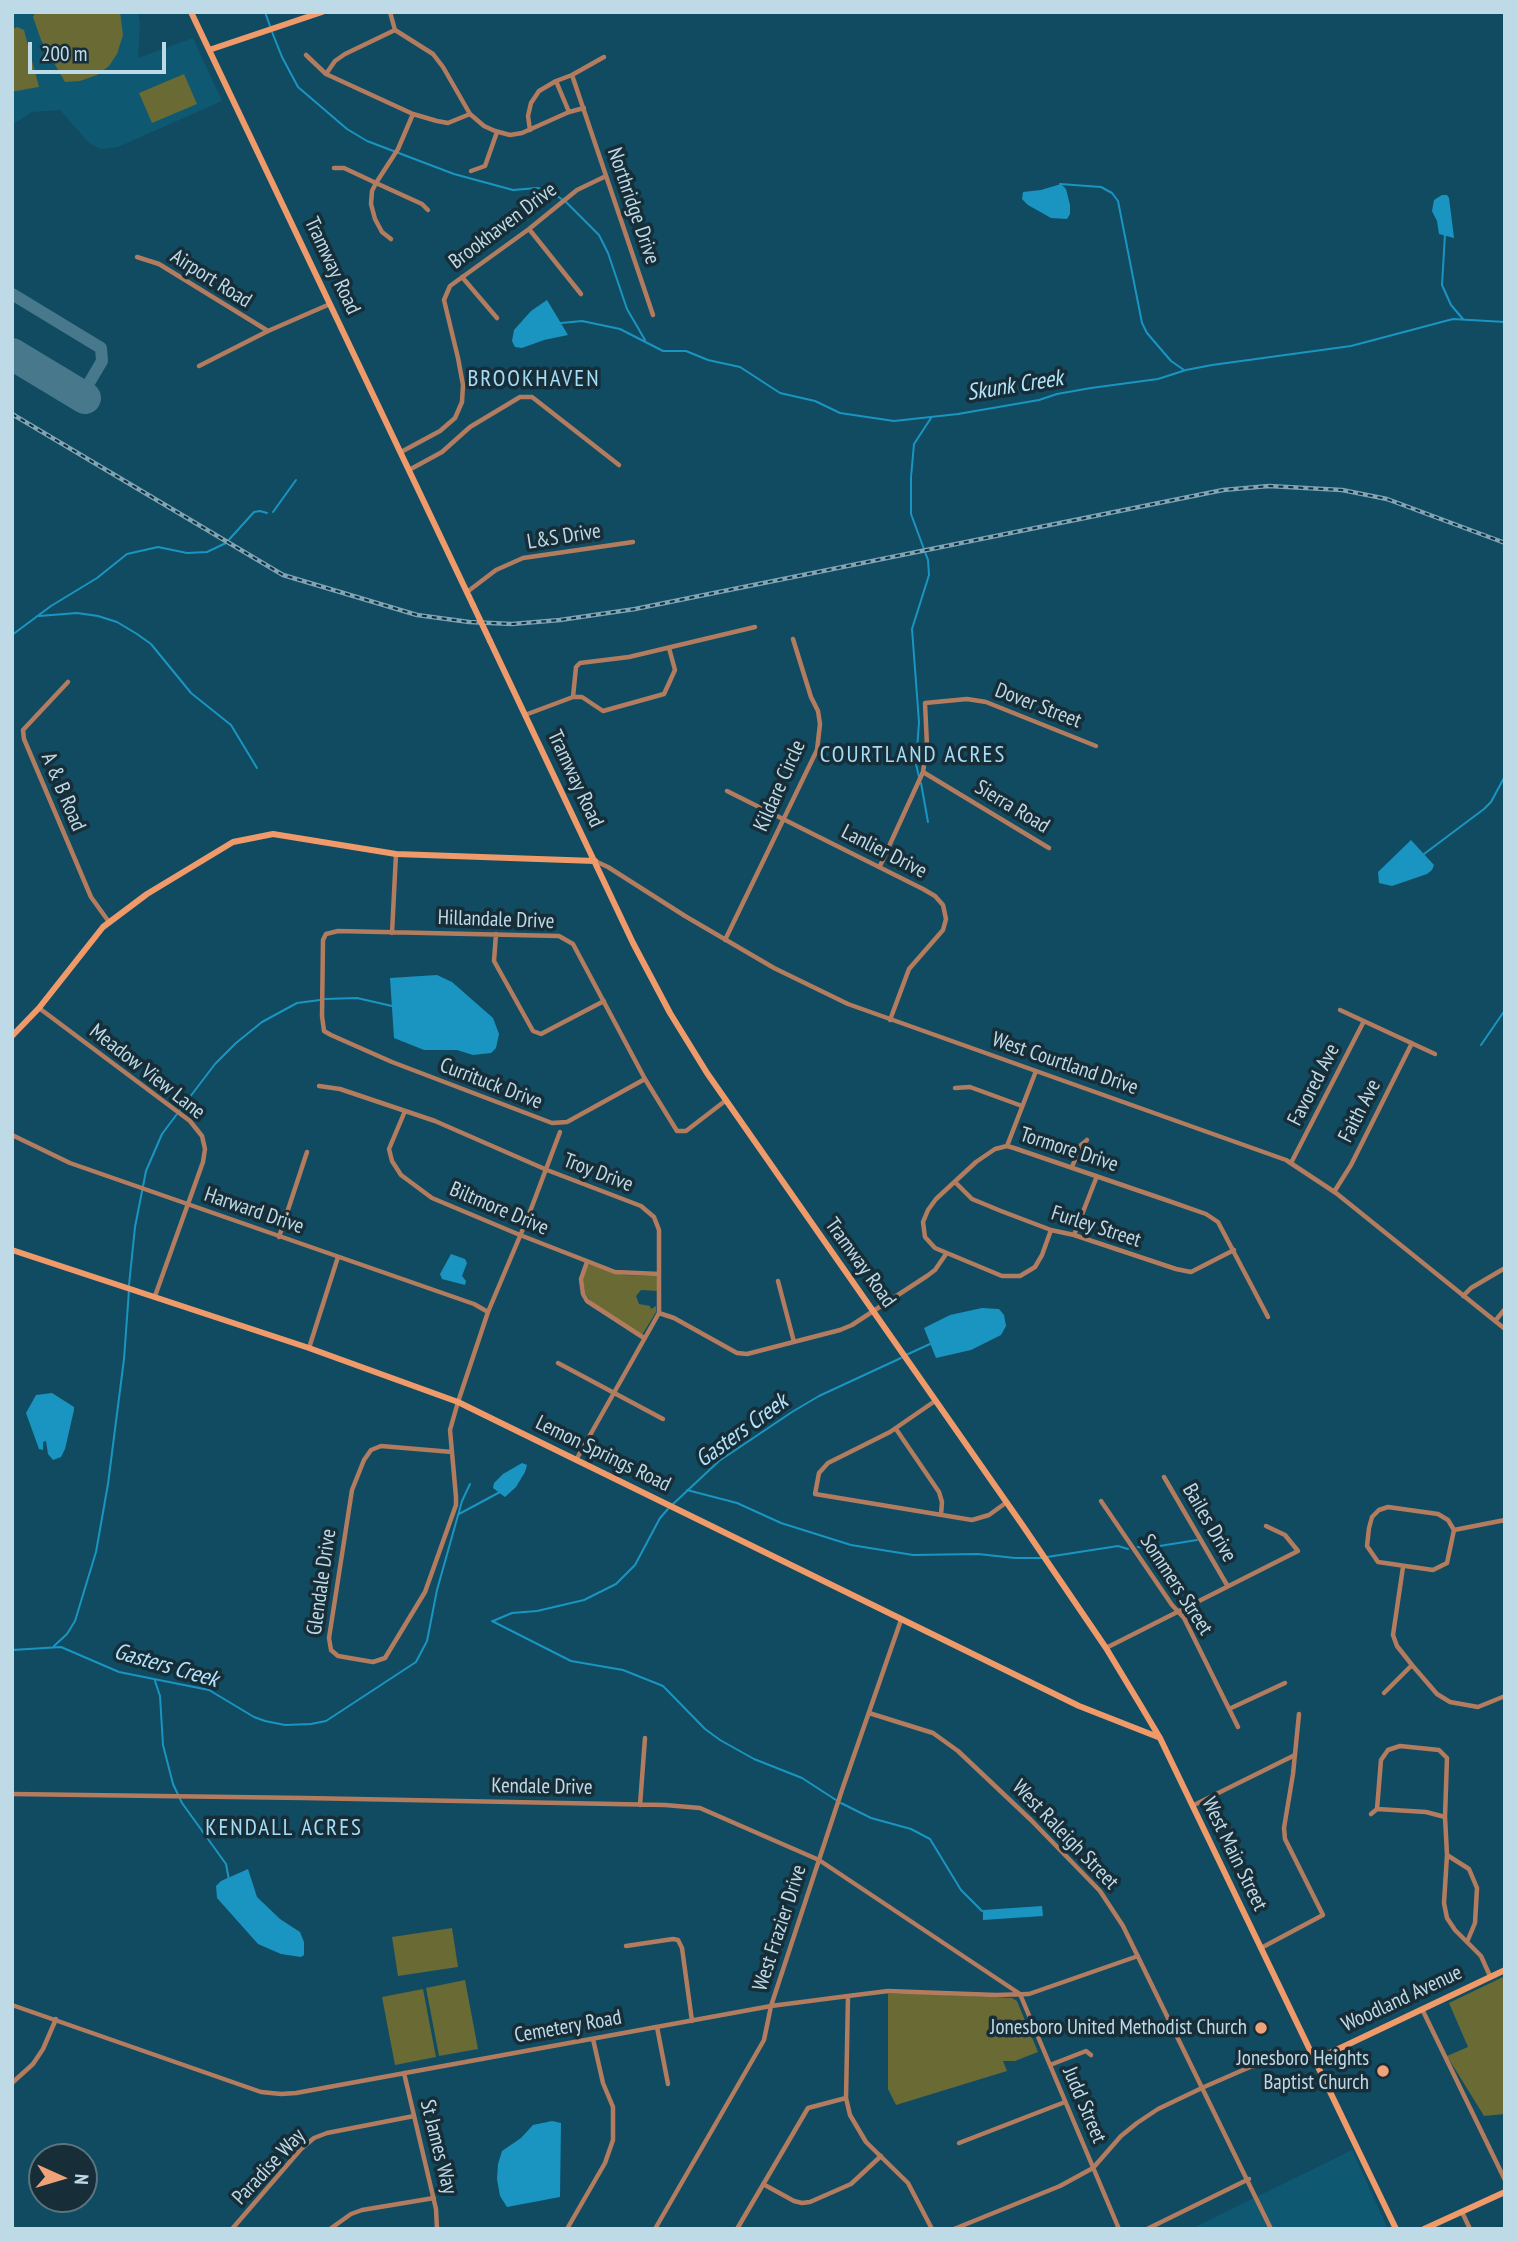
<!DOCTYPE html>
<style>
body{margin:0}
#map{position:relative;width:1517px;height:2241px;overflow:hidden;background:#104b62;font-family:"PT Sans Narrow",sans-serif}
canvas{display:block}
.frame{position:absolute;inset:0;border:14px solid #bfdae7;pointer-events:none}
.north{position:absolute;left:28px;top:2143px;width:70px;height:70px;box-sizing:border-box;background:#172e38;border:2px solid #5a737e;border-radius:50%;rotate:94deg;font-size:19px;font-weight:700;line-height:28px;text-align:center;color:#bfdae7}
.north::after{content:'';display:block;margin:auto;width:24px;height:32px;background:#f0a378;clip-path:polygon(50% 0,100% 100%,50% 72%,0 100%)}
.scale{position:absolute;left:28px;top:42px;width:138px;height:32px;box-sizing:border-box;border:4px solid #bfdae7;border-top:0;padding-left:9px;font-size:21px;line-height:24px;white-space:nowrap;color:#bfdae7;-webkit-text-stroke:5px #172e38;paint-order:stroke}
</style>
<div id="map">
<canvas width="1517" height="2241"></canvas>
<div class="frame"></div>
<div class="north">N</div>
<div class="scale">200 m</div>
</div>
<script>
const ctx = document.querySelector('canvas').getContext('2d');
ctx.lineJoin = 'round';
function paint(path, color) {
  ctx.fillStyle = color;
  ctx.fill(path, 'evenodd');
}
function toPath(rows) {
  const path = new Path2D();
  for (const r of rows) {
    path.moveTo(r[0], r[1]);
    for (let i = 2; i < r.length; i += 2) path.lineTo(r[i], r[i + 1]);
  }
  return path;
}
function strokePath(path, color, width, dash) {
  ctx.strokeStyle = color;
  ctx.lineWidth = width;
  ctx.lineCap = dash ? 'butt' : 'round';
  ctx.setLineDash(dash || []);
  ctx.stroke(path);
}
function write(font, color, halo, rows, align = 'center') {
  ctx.font = font + ' "PT Sans Narrow",sans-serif';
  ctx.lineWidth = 7;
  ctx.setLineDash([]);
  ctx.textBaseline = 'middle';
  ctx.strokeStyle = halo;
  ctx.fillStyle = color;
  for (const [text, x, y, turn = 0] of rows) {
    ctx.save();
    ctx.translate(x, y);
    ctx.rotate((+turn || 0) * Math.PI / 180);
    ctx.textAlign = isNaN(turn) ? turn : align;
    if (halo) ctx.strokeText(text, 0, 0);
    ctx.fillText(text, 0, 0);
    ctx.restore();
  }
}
const built = toPath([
 [12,12,138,12,140,25,138,58,193,38,222,101,118,147,101,149,89,143,60,110,32,112,12,125],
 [1352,2150,1388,2229,1191,2229]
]);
const green = toPath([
 [35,12,120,12,123,35,117,54,109,66,97,75,80,81,65,82,41,40,33,17],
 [17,27,24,30,39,87,16,91,12,91,12,29],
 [184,74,197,104,152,123,139,93],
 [588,1264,624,1275,658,1276,657,1291,641,1290,636,1296,639,1304,650,1306,651,1309,656,1306,656,1312,642,1335,596,1306,589,1299,585,1293,583,1279],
 [452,1928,458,1967,398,1976,392,1937],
 [1505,1976,1505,2114,1484,2116,1447,2056,1468,2047,1449,2003],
 [465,1980,478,2049,439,2056,426,1988],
 [423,1989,436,2057,395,2065,382,1997],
 [904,1993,1012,1998,1017,2001,1038,2052,1015,2061,1003,2061,1007,2071,896,2105,888,2089,888,1994]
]);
const water = toPath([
 [1061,184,1066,189,1070,205,1070,214,1067,219,1051,218,1028,205,1022,199,1023,192,1041,190],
 [1442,195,1447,195,1449,198,1454,238,1439,234,1437,221,1432,211,1434,200],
 [547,300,568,335,544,340,522,348,515,347,512,341,514,330,531,311],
 [1411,840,1434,865,1432,870,1427,874,1392,886,1379,883,1378,872],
 [437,975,452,982,493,1018,499,1034,496,1048,491,1053,473,1055,457,1050,424,1050,394,1038,390,978],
 [451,1254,465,1259,467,1263,462,1276,466,1281,465,1285,442,1279,440,1274],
 [982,1308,999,1309,1004,1315,1006,1326,1001,1335,971,1350,936,1358,924,1328,950,1315],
 [52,1393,74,1407,74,1410,65,1449,61,1457,53,1460,48,1454,46,1441,43,1442,43,1450,39,1449,26,1413,36,1395],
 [522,1463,527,1465,525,1472,516,1487,505,1497,493,1488,494,1483,503,1474],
 [248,1869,257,1897,280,1919,300,1932,304,1942,304,1955,301,1957,281,1954,258,1944,217,1898,216,1886,221,1881],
 [1042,1906,1043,1916,983,1920,983,1910],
 [552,2121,561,2123,560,2197,507,2207,500,2196,497,2179,498,2164,502,2151,521,2138,533,2125]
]);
const stream = toPath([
 [265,12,270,26],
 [272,32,282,57,298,87,347,129,367,141,454,174,513,190,537,188,548,190,566,202,599,235,608,253,627,309,645,340],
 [1060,184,1101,187,1112,193,1118,201,1142,323,1147,333,1171,361,1184,370],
 [1445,234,1442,285,1451,305,1463,319],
 [561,323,582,321,620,329,663,351,686,351,708,360,740,367,780,393,815,401,840,413,894,421,958,414,1039,400,1057,394,1091,388,1158,379,1186,370,1212,365,1351,346,1453,319,1505,322],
 [273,512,296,480],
 [39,616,77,613,98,616,117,622,137,634,151,644,191,693,231,725,257,768],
 [12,635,51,606,97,578,127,554,158,547,187,553,207,552,226,543,254,512,260,511,267,513],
 [919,777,916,764,919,722,912,629,929,575,928,560,911,514,911,477,914,444,931,418],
 [921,783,928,822],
 [1424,854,1484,809,1491,802,1505,776],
 [325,999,357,998,392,1006],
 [1481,1045,1505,1010],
 [180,1110,215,1064,236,1043,262,1022,297,1003,320,1000],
 [129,1285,135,1227,146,1171,162,1134,177,1114],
 [906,1355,930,1344],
 [687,1490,737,1503,781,1523,851,1545,913,1555,978,1554,1015,1558,1042,1558],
 [672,1505,719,1461,792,1412,819,1396,901,1358],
 [459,1514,500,1492],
 [1138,1547,1147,1548,1197,1540],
 [1047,1557,1118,1546,1128,1549],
 [492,1621,571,1661,623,1670,663,1686,705,1729,720,1740,754,1759,802,1778,836,1800],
 [493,1621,512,1613,537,1611,584,1600,616,1584,635,1565,660,1518,668,1509],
 [54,1646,67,1634,75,1621,96,1552,108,1484,124,1359,129,1290],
 [12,1650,61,1647,119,1672,209,1690,254,1717,265,1721,285,1725,311,1724,326,1721,416,1662,427,1641,437,1590,462,1501,470,1484],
 [155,1681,160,1696,163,1745,173,1784,182,1803,226,1864,229,1880],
 [841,1803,871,1818,911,1829,930,1839,961,1890,982,1911]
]);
const taxiway = toPath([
 [12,294,101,348,102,361,82,395]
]);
const runway = toPath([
 [12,354,85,398]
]);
const street = toPath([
 [390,12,395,30,433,54,443,67,470,114,484,126,495,131,510,135,522,133,569,112,556,81,572,75],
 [306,55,326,74,335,61,345,54,395,30],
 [604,57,572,75,653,315],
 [326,74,413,114,437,121,448,123,470,114],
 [569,112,584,108],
 [413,114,398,149,376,183,422,204,428,210],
 [530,130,528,116,531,103,539,91,556,81],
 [334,168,344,168,376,183,372,191,371,204,375,219,382,232,391,239],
 [471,171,485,166,497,132],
 [529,229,581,294],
 [137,257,159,264,268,331],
 [462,277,497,318],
 [199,366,268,331,330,304],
 [401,452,440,431,455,418,462,402,463,385,458,358,444,300,450,286,529,229,577,190,606,176],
 [409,470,442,452,470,427,520,397,532,397,619,465],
 [467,592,496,570,523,558,633,542],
 [68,682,23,730,24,739,91,897,109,922],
 [573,697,576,667,580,663,629,657,755,627],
 [525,715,573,697,582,697,603,711,664,694,675,670,669,648],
 [923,772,1049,848],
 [727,791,923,889,935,896,943,905,946,919,943,930,909,969,890,1020],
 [595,861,608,867,685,916,774,968,848,1004,1286,1160,1336,1193,1505,1329],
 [880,866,923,772,927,746,925,703,967,699,986,702,1096,746],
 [392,933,396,854],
 [496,934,494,961,533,1031,541,1034,604,1001],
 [725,940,817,750,820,724,818,711,811,697,793,639],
 [39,1008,190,1121,202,1136,205,1149,203,1162,155,1296],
 [1340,1010,1435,1054],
 [645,1079,567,1122,552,1123,392,1062,331,1035,324,1031,322,1016,323,940,326,934,338,931,559,936,573,944,645,1079,677,1131,686,1131,725,1101],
 [319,1086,340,1089,435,1121,547,1170,641,1206,654,1217,659,1230,659,1313,576,1460],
 [955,1088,970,1087,1022,1106],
 [405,1111,389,1149,392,1161,401,1175,432,1198,520,1235,615,1272,659,1274],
 [12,1135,70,1163,474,1304,488,1312],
 [1007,1146,1036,1071],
 [1291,1163,1364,1021],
 [1072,1167,1081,1145,1087,1140],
 [955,1182,972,1199,1001,1211,1051,1230,1074,1235,1176,1269,1191,1272,1234,1250],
 [1334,1192,1351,1165,1412,1043],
 [1051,1230,1042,1255,1035,1267,1020,1276,1002,1276,935,1248,925,1237,923,1222,928,1210,936,1199,976,1162,995,1149,1007,1146,1014,1148,1166,1200,1206,1214,1218,1222,1268,1317],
 [1074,1235,1097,1176],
 [279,1237,307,1152],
 [587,1262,581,1279,583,1294,587,1301,644,1338],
 [778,1281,794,1342],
 [1463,1296,1471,1288,1505,1268],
 [659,1313,674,1318,737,1353,747,1354,840,1330,852,1325,927,1276,935,1270,946,1254],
 [1495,1321,1505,1309],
 [309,1348,338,1257],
 [558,1363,663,1419],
 [935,1401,890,1432,828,1463,819,1473,815,1494,972,1520,989,1515,1007,1502],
 [896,1429,939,1492,942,1502,941,1515],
 [452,1452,381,1446,371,1450,364,1460,352,1490,329,1638,331,1650,338,1656,373,1662,385,1658,425,1592,456,1505,456,1497,450,1430,458,1402,488,1312,528,1217,560,1132],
 [1164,1477,1227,1585],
 [1101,1501,1172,1605,1184,1618,1238,1727],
 [1388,1507,1438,1514,1448,1520,1454,1530,1447,1563,1433,1570,1378,1562,1367,1546,1369,1528,1372,1517,1379,1510,1388,1507],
 [1454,1530,1505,1520],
 [1403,1567,1393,1635,1397,1646,1412,1665,1437,1694,1450,1702,1478,1707,1505,1696],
 [1106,1648,1298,1551,1285,1535,1266,1526],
 [1384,1693,1412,1665],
 [1229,1709,1285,1683],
 [869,1713,933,1733,958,1751,1031,1820,1100,1891,1123,1926,1271,2229],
 [12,1794,304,1798,665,1805,700,1808,819,1860,1020,1994,1119,2229],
 [640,1805,645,1738],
 [1192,1806,1295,1755],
 [1377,1809,1381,1760,1388,1750,1400,1746,1439,1750,1447,1758,1445,1817],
 [1371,1814,1377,1809,1426,1812,1445,1817,1447,1855,1444,1903,1447,1918,1455,1930,1481,1956,1490,1976],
 [1447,1855,1469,1869,1477,1888,1475,1923,1467,1942],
 [626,1946,673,1939,678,1940,682,1948,692,2021],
 [1261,1948,1323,1915,1285,1839,1284,1828,1293,1774,1299,1714],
 [848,1996,846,2098,850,2115,866,2142,908,2183,932,2229],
 [12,2005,261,2092,281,2094,296,2093,771,2006,848,1996,888,1991,996,1995,1029,1994,1138,1956],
 [1422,2009,1505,2180],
 [657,2027,668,2084],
 [1050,2065,1086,2051,1091,2055],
 [404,2073,436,2209,437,2229],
 [12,2083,33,2064,43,2049,56,2019],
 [959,2143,1065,2102],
 [763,2184,794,2201,802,2203,810,2202,851,2184,881,2156],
 [1462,2212,1470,2229],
 [232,2229,301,2149,314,2138,327,2133,414,2116],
 [330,2229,351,2214,362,2210,434,2198],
 [567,2229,605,2163,613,2140,613,2107,603,2083,593,2039],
 [655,2229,764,2040,771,2006,842,1790,901,1620],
 [737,2229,808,2108,846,2098],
 [954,2229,1060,2186,1093,2168,1121,2136,1137,2123,1158,2109,1204,2087,1250,2067,1269,2063,1315,2060],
 [1147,2229,1249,2179]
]);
const secondary = toPath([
 [191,12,473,605],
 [209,50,322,12],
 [490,641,633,943,670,1013,707,1073,1021,1523,1106,1648,1141,1706,1160,1738,1396,2229],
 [12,1036,39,1008,103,927,147,894,233,842,273,834,396,854,595,861],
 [12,1250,309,1348,458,1402,1079,1706,1158,1737],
 [1315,2060,1505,1970],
 [1424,2229,1505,2192]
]);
const rail = toPath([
 [12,414,283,575,417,615,469,622,512,624,560,620,635,609,1223,490,1269,486,1342,490,1387,499,1505,543]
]);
const secondaryBridge = toPath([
 [473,605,490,641]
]);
const markers = [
 [1261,2028,7,"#f0a378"],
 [1383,2071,7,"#f0a378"]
];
const streetNames = [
 ["Northridge Drive",633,206,71],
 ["Brookhaven Drive",503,226,-37],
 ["Tramway Road",332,266,65],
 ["Airport Road",211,279,32],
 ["L&S Drive",564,537,-9],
 ["Dover Street",1038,706,21],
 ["Tramway Road",575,779,65],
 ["Kildare Circle",780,786,-66],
 ["A & B Road",63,792,67],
 ["Sierra Road",1012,807,31],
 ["Lanlier Drive",884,852,27],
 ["Hillandale Drive",496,920,2],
 ["West Courtland Drive",1065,1064,19],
 ["Meadow View Lane",147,1072,38],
 ["Currituck Drive",491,1084,21],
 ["Favored Ave",1314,1085,-63],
 ["Faith Ave",1360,1111,-63],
 ["Tormore Drive",1069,1150,18],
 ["Troy Drive",598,1173,21],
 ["Biltmore Drive",499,1209,23],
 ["Harward Drive",254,1211,19],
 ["Furley Street",1096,1227,18],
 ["Tramway Road",860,1263,54],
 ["Lemon Springs Road",603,1454,26],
 ["Bailes Drive",1209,1523,60],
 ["Glendale Drive",322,1582,-82],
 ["Sommers Street",1176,1585,57],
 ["Kendale Drive",542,1787,1],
 ["West Raleigh Street",1065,1835,46],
 ["West Main Street",1234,1854,64],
 ["West Frazier Drive",780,1928,-72],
 ["Woodland Avenue",1402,1999,-25],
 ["Cemetery Road",568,2027,-10],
 ["Judd Street",1084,2105,67],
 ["St James Way",438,2147,76],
 ["Paradise Way",269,2167,-47]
];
const poiNames = [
 ["Jonesboro United Methodist Church",1247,2028],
 ["Jonesboro Heights",1369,2059],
 ["Baptist Church",1369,2083]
];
const neighbourhoodNames = [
 ["BROOKHAVEN",534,379],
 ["COURTLAND ACRES",913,755],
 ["KENDALL ACRES",284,1828]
];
const waterNames = [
 ["Skunk Creek",1015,386,-9],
 ["Gasters Creek",742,1431,-36],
 ["Gasters Creek",166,1666,16]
];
paint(built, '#0f5872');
paint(green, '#696a34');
paint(water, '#1a95c1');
strokePath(stream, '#1a95c1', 2);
strokePath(taxiway, '#47788c', 12);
strokePath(runway, '#47788c', 32);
strokePath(street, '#b37c5f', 4.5);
strokePath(secondary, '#f09a6a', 6);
strokePath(rail, '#7ea5b6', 4.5);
strokePath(rail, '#172e38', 2, [5]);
strokePath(secondaryBridge, '#f09a6a', 6);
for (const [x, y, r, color] of markers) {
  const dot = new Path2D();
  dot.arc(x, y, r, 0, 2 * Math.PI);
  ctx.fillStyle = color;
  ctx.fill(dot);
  strokePath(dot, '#172e38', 2.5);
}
write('21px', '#bfdae7', '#172e38', streetNames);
write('21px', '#bfdae7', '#172e38', poiNames, 'right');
ctx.letterSpacing = '2px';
write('23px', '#a4ddf8', '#172e38', neighbourhoodNames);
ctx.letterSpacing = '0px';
write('italic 23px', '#b4e4fc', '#172e38', waterNames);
</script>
